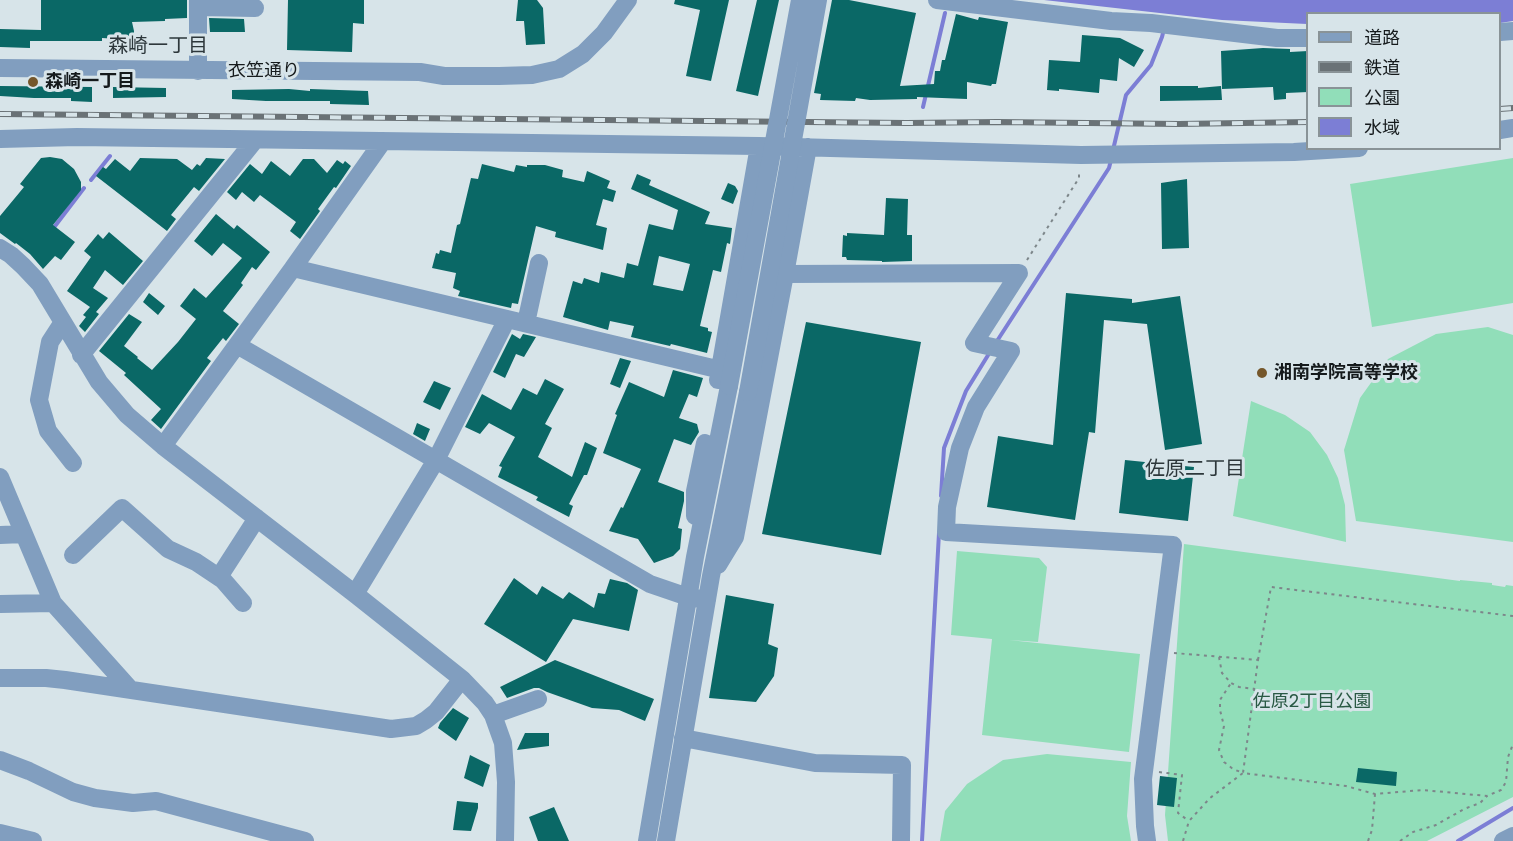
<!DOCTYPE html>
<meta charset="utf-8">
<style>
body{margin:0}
#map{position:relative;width:1513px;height:841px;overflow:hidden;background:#d7e4e9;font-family:Poppins,"Noto Sans JP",sans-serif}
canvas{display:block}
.legend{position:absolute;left:1306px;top:12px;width:195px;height:138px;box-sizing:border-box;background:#d7e4e9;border:2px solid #899397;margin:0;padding:8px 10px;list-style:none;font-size:18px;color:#151a1c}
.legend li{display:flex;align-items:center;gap:12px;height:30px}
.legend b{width:30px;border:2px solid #899397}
</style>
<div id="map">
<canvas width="1513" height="841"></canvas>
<ul class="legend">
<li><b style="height:8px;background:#819ebf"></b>道路</li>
<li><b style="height:8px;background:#6a7276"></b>鉄道</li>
<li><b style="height:16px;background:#91deb9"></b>公園</li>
<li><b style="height:16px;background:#7c7ed5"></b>水域</li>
</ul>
</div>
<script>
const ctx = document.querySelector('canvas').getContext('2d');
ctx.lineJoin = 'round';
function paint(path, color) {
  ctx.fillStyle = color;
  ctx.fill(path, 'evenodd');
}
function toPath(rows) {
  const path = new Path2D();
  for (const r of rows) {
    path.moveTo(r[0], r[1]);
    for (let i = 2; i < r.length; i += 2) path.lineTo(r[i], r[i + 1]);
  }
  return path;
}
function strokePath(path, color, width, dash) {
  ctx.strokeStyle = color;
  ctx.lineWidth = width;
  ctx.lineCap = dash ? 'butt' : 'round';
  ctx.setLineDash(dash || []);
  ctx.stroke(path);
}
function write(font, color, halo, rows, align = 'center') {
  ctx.font = font + ' Poppins,"Noto Sans JP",sans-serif';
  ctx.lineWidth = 6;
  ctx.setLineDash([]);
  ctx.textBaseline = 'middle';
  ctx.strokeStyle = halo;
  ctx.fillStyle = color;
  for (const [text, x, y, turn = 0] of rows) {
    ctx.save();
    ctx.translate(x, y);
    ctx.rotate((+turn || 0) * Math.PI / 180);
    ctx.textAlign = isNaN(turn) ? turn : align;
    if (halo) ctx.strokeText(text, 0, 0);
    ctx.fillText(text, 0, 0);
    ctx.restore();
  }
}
const green = toPath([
 [1513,158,1513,303,1372,327,1350,184],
 [1488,327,1513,335,1513,542,1356,521,1344,450,1360,398,1388,359,1436,334],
 [1251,401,1285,415,1310,432,1327,455,1338,478,1345,505,1346,542,1233,516],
 [1184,544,1460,581,1460,580,1492,583,1492,585,1505,587,1506,585,1513,586,1513,797,1427,841,1168,841,1165,815],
 [957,551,1039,558,1047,567,1038,642,1009,640,1140,654,1129,752,982,735,992,639,951,635],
 [1047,754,1131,762,1127,816,1131,841,940,841,945,811,967,784,1003,760]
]);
const water = toPath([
 [1044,0,1513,0,1513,21,1500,23,1500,14,1308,14,1307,24,1222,20]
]);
const stream = toPath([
 [923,107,945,13],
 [1113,150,1126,95,1151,65,1162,37,1164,29],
 [91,180,110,156],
 [52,230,84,188],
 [997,341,1109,168,1111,160],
 [941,496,944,448,966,391,990,352],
 [922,841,939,533],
 [1458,841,1513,808]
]);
const building = toPath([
 [41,0,187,0,187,18,165,19,165,21,132,22,134,31,134,40,102,38,102,41,30,41,30,48,0,47,0,29,41,30],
 [288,0,364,0,364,24,353,23,352,52,287,50],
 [518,0,537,0,543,8,545,44,526,45,524,21,516,21],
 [675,0,729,0,711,81,686,76,700,10,674,4],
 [757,0,779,0,758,96,736,91],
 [832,0,849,0,916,13,900,86,934,84,935,71,940,71,942,60,945,60,956,14,978,20,979,17,1008,22,996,84,992,84,991,86,967,82,967,99,917,97,917,99,870,100,856,98,855,101,820,100,821,94,814,93],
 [209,18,244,19,245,32,210,32],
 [1082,35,1120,38,1144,50,1134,67,1119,58,1117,81,1100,79,1099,93,1059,89,1059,91,1047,90,1049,60,1080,62],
 [1263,48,1290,49,1290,52,1308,51,1308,92,1286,93,1286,99,1274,100,1273,87,1222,89,1221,51],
 [0,86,92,87,92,102,71,101,71,98,34,98,0,96],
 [1160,86,1198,86,1198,88,1221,86,1222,100,1160,101],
 [113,87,166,88,166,97,113,98],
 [289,89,310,91,310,89,368,91,369,105,330,104,330,101,266,101,232,99,232,90],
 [50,157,62,159,74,169,81,182,81,190,53,225,75,242,61,260,55,256,43,269,30,254,16,243,15,244,0,233,0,216,24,187,20,184,41,158],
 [140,158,177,159,192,170,197,164,200,166,206,158,225,159,199,191,194,187,171,215,176,219,167,231,96,176,103,167,106,169,115,159,130,171],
 [303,159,314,159,327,173,337,160,343,164,345,161,351,166,336,188,334,187,318,209,320,211,300,239,290,231,296,222,260,195,254,202,242,192,236,200,227,192,250,164,262,174,271,161,290,176],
 [482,164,514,172,516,165,527,167,527,165,545,165,563,170,562,177,584,182,587,171,610,181,607,188,616,191,613,202,603,199,596,225,607,228,603,250,555,237,556,232,536,226,518,304,512,303,511,308,458,296,460,291,453,288,456,273,432,268,436,253,439,254,440,250,451,253,457,225,460,224,471,178,478,179],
 [637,174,651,180,649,185,710,212,705,224,732,228,730,244,727,243,721,272,713,270,700,326,708,328,708,331,712,332,707,353,671,344,670,346,631,337,634,326,610,321,608,330,563,317,573,281,582,284,584,278,599,283,601,272,624,278,627,263,638,266,649,224,673,230,678,210,631,189],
 [659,256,690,264,683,291,653,285],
 [1187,179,1189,248,1162,249,1161,183],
 [728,183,735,186,738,191,733,204,721,199],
 [886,198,908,199,907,235,912,235,912,261,882,262,882,261,847,260,846,257,842,257,843,235,847,236,847,233,884,235],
 [216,214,234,229,237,225,270,252,256,270,252,267,241,283,243,285,223,311,239,324,226,341,223,338,207,358,211,361,161,429,151,420,161,409,124,375,126,373,99,351,129,314,142,322,124,346,138,357,137,358,152,370,178,342,196,319,180,306,194,288,206,298,242,258,223,243,212,256,194,241],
 [109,232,143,261,123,285,105,270,93,288,108,298,96,312,99,314,85,332,79,326,86,317,83,315,90,307,67,291,91,257,84,251,98,234,103,239],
 [149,293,165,306,158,315,143,302],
 [1066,293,1132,299,1132,303,1180,296,1202,444,1165,450,1147,324,1104,320,1095,433,1089,432,1075,520,987,507,998,436,1053,445],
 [806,322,921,342,881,555,762,534],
 [512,334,520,339,523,334,536,337,524,357,516,354,505,378,493,372],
 [620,358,631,361,620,388,610,384],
 [673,370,703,378,697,397,689,394,679,418,697,424,699,432,691,445,674,439,658,482,684,492,684,501,678,528,682,529,680,549,673,556,654,563,638,539,609,531,621,507,623,508,641,469,603,453,617,415,615,414,629,382,664,397],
 [545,379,564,389,545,424,552,428,538,457,572,477,585,442,597,448,587,475,584,475,569,504,573,506,569,517,536,500,538,497,498,477,502,467,499,466,515,437,489,423,480,434,465,427,482,394,511,410,523,388,537,395],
 [434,381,451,388,440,410,423,402],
 [417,423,430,429,425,441,413,434],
 [1125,460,1194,467,1188,521,1119,513],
 [514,578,537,595,542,586,563,599,569,592,594,608,598,593,605,594,610,579,627,583,638,590,629,631,573,619,546,662,484,624],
 [726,595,774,604,768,644,778,648,774,676,756,702,709,698],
 [555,660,654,699,645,721,619,710,592,708,547,692,539,688,534,688,507,698,500,687],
 [453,708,469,718,456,741,438,728,440,723],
 [525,733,549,733,549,746,517,750],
 [470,755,490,765,483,787,464,778],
 [1358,768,1397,772,1396,786,1356,782],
 [1160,776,1177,778,1174,807,1157,805],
 [457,801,478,803,478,808,471,831,453,830],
 [554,807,569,841,538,841,529,817]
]);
const path = toPath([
 [1027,260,1079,178,1079,170],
 [1174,653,1258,660,1243,773,1233,769,1224,762,1219,750,1224,726,1220,710,1220,700,1231,683],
 [1219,657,1222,673,1231,683,1239,687,1254,689],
 [1258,660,1271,587,1513,616],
 [1159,772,1182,775,1178,813,1189,821],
 [1183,841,1189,821,1210,798,1243,773,1346,786,1375,794,1423,790,1487,796,1501,790,1506,782,1508,757,1513,744],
 [1368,841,1372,830,1375,794],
 [1400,841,1413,832,1436,825,1464,809,1480,803,1487,796]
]);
const minor = toPath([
 [937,0,1111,21,1151,23,1277,38,1308,38],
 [198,7,255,8],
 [1500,32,1513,31],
 [0,68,420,72,444,76,499,76,532,75,559,69,583,54,604,33,628,0],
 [198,71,198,0],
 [1500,130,1513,128],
 [0,139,77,137,759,146,1081,155,1294,152,1359,148],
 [0,248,11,255,23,266,40,284,99,382,127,415,163,446,355,594,462,679,485,703,493,715,503,743,506,782,505,841],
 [293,268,383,141],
 [785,274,1019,273,974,343,1011,351,976,407,960,448,947,507,946,532,1173,545,1143,779,1145,826,1147,841],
 [63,322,50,342,39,400,48,431,73,463],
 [526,323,539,263],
 [237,345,293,268,721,370],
 [81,355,255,140],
 [718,380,759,146],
 [163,446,237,345,650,584,688,597,707,600],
 [0,477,53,603,130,689],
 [695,516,695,491,705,443],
 [0,535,24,534],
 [73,555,122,508,168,549,196,562,223,580,243,603],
 [718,565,735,537,785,274,808,147],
 [219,577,257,518],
 [355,594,436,460,507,319],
 [0,604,53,603],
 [0,678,46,678,65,680,391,729,416,726,426,720,436,712,462,679],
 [493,715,538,699],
 [683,738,815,763,902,765,901,841],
 [0,760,29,771,73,792,95,798,133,803,156,801,305,841],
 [0,833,33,841],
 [647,841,695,557,729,386],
 [666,841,711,576,748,392],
 [1503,841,1513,836]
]);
const rail = toPath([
 [1500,109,1513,108],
 [0,114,907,123,997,122,1179,124,1308,122]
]);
const minorBridge = toPath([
 [729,386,800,0],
 [748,392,818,0]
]);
const markers = [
 [33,82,6,"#75572b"],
 [1262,373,6,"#75572b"]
];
const streetNames = [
 ["衣笠通り",264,71]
];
const poiNames = [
 ["森崎一丁目",45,82],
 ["湘南学院高等学校",1274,373]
];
const parkNames = [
 ["佐原2丁目公園",1312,702]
];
const neighbourhoodNames = [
 ["森崎一丁目",158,47],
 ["佐原二丁目",1195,470]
];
paint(green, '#91deb9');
paint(water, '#7c7ed5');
strokePath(stream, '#7c7ed5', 4);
paint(building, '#0a6866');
strokePath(path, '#7d868a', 2, [3, 4.5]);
strokePath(minor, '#819ebf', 18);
strokePath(rail, '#6a7276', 6);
strokePath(rail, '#d7e4e9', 4, [11]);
strokePath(minorBridge, '#819ebf', 18);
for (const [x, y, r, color] of markers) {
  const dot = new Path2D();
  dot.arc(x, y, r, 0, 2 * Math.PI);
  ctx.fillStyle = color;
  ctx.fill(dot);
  strokePath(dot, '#d7e4e9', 2);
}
write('18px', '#151a1c', '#d7e4e9', streetNames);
write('bold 18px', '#151a1c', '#d7e4e9', poiNames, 'left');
write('18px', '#295944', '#d7e4e9', parkNames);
write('20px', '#2d373b', '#d7e4e9', neighbourhoodNames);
</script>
